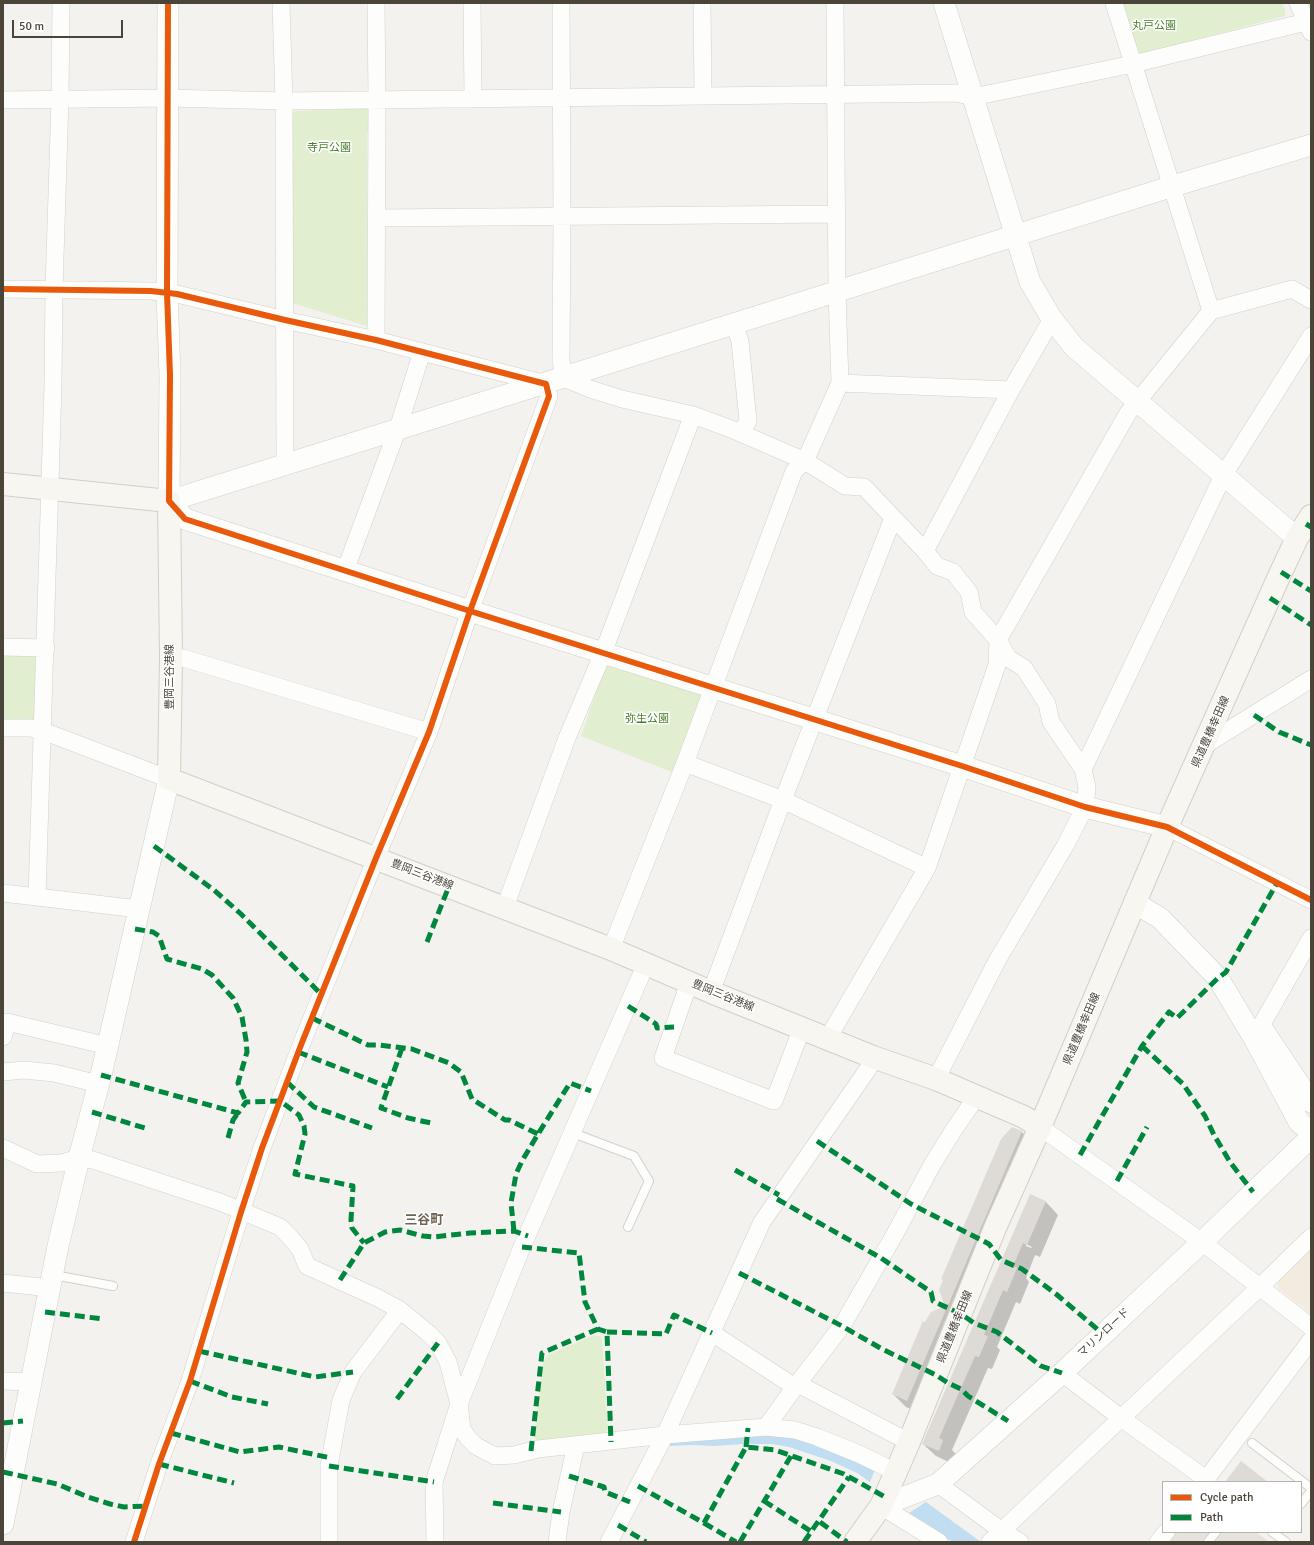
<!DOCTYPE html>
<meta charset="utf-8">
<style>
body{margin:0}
#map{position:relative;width:1314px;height:1545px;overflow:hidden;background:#f4f2ee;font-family:Signika,sans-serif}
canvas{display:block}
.frame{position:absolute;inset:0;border:4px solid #4b4439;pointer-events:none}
.legend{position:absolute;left:1162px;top:1481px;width:140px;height:52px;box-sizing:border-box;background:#fff;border:1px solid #b7b4b0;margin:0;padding:5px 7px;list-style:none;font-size:12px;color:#4b4439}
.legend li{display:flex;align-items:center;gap:8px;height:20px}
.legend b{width:20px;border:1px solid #b7b4b0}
.scale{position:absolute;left:12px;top:20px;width:111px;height:18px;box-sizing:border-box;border:2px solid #4b4439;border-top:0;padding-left:5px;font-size:12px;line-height:14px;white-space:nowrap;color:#4b4439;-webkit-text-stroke:3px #fff;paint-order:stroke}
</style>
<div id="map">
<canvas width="1314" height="1545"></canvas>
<div class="frame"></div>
<ul class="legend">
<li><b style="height:5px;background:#e8590c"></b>Cycle path</li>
<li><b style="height:5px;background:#00873e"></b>Path</li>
</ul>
<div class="scale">50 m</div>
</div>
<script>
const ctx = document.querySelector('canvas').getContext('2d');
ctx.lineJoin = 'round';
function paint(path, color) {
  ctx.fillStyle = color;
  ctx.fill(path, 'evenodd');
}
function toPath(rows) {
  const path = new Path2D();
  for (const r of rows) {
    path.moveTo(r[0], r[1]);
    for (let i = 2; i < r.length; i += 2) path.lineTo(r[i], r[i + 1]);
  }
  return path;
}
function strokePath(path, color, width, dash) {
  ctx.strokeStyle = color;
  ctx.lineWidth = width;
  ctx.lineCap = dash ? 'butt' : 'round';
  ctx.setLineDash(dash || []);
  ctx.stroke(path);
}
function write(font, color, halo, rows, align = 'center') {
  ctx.font = font + ' Signika,"Noto Sans JP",sans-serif';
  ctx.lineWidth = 3;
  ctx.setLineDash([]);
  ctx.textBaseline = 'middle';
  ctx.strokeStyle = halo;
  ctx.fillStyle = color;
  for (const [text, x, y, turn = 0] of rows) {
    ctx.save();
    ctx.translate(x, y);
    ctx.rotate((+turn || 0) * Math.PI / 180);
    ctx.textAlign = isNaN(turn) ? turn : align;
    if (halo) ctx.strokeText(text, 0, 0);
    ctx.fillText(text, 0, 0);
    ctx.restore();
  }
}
const commercial = toPath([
 [1311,1244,1311,1314,1279,1289,1277,1278]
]);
const industrial = toPath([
 [1176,1532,1256,1532,1269,1542,1168,1542]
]);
const green = toPath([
 [1123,3,1282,3,1285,10,1285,16,1142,54,1137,51],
 [366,108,370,114,372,126,367,133,367,326,292,303,291,116,295,111],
 [3,653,33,654,38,660,36,719,29,724,3,724],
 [606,664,703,695,674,773,581,736],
 [594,1335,602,1337,608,1430,604,1434,537,1441,534,1436,543,1362,548,1355]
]);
const water = toPath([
 [739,1432,802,1438,876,1467,870,1482,857,1473,831,1461,789,1447,772,1444,744,1444,714,1446,692,1445,669,1446,673,1438],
 [926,1502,981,1542,953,1542,935,1532,909,1513]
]);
const shadow = toPath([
 [1021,1131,1034,1144,919,1413,906,1407,893,1394,926,1324,947,1307],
 [1030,1195,1046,1202,1058,1215,1040,1257,1035,1255,1026,1278,1029,1282,1020,1304,1016,1302,997,1347,1000,1350,992,1369,988,1368,952,1450,956,1454,951,1463,936,1456,923,1444],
 [1026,1244,1032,1247,1031,1248,1026,1246]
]);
const building = toPath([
 [1012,1127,1022,1131,907,1401,892,1394,923,1321,925,1322,931,1312,945,1306,939,1290,943,1280,941,1279,1001,1139],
 [1030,1194,1046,1201,1027,1245,1023,1243,1013,1266,1017,1268,1007,1292,1003,1290,984,1335,988,1336,979,1357,975,1356,939,1438,943,1440,939,1451,922,1444],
 [1241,1461,1268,1482,1225,1482]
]);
const service = toPath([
 [573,1133,634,1156,649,1181,628,1227],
 [54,1275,113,1286],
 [1252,1443,1311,1488],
 [1301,1504,1311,1491],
 [1272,1532,1286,1542],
 [1208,1542,1216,1532]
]);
const minor = toPath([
 [281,3,284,101,285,465],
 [376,3,377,100,376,340],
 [472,3,473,99],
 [561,3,562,217,561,361,564,378,590,389,622,399,693,415,731,429,805,461,845,486,864,487,925,551,937,566,953,572,969,592,973,612,998,640,1008,658,1024,668,1047,704,1051,722,1083,769,1087,787,1085,807,1065,846,998,959,936,1079],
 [702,3,703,95],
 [1114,3,1211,311],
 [1298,3,1311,32],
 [3,100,168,98,284,101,957,93,973,97,1133,64,1306,22,1311,20],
 [377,218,836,214],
 [3,289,151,291,177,294,285,320,376,340,546,384,549,396,470,611,429,732,376,858,301,1045,262,1148,241,1212,190,1381,159,1464,134,1542],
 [734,324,740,341,748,421,741,433],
 [840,383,1011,390],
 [925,551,1011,390,1052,319],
 [345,571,398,428,422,352],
 [3,647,46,648],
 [171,657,183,658,429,732],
 [3,728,31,728,43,731,169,779],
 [1205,745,1311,679],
 [685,763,783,800,927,868],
 [1083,769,1223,476,1311,336],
 [1167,827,1311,900],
 [3,893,139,909],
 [37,897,53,385,54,289,60,100,61,3],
 [505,907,567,738,603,653,693,415],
 [611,949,685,763,794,471,805,461,840,383,837,292,835,3],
 [689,983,663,1058,774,1101,802,1028],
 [711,992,783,800,893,518],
 [3,1037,7,1022,108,1046],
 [828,1038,927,868,997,665,998,640,1128,413,1211,311,1292,289,1311,300],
 [1254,1038,1311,938],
 [3,1072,24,1070,54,1073,99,1084],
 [1040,1127,1202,1242,1311,1327],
 [3,1148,37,1164,62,1163,79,1158,93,1160,220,1202,280,1227,290,1237,300,1249,307,1266,378,1298,400,1310,428,1333,438,1343,448,1362,459,1404,462,1429,468,1438,476,1446,495,1456,514,1455,538,1449,665,1435,766,1427,795,1430,817,1437,859,1454,896,1472],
 [3,1283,50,1288],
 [712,1333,795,1387],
 [1062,1373,1121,1418,1206,1479],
 [3,1381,31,1382],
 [798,1384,909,1442],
 [766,1427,795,1387,842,1326,896,1232,932,1165,953,1131,977,1096],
 [1204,1482,1311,1340],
 [938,1484,1002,1531,1020,1542],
 [881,1506,939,1542],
 [329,1542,329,1466,341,1400,353,1372,400,1310],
 [435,1542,434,1482,459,1404,522,1247,646,964],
 [557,1542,561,1512,576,1445],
 [609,1542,665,1435,762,1222,868,1069,873,1057],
 [990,1542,1260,1287,1311,1237],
 [1158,1542,1166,1532]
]);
const tertiary = toPath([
 [168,3,167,293,170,375,169,501,185,519,470,611,962,766,1085,807,1167,827],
 [944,3,1030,282,1052,319,1074,347,1297,538],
 [169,501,1173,186,1311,145],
 [1135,903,1160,918,1218,978,1254,1038,1299,1122,1311,1132],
 [1263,1030,1311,1102],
 [881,1506,938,1484,1062,1373,1202,1242,1311,1137],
 [3,1524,58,1246,79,1158,101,1075,169,779]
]);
const secondary = toPath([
 [3,484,169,501,171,657,169,779,611,949,711,992,873,1057,936,1079,1024,1117,1040,1127],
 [855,1542,881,1506,885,1497,909,1442,995,1228,1040,1127,1167,827,1281,572,1297,538,1311,516]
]);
const quiet = toPath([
 [1306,524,1311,527],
 [1281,572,1311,591],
 [1270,598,1311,625],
 [1254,715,1279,732,1311,745],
 [154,846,214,890,241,914,322,995],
 [135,929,153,932,159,936,167,959,202,969,212,975,233,998,242,1017,246,1040,247,1052,238,1083,246,1102],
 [427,942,449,886],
 [628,1006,656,1024,657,1028,674,1027],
 [312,1018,368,1045,378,1045,412,1049,449,1063,461,1072,472,1099,505,1120,509,1120,538,1134],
 [1142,1046,1183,1084,1205,1116,1214,1135,1230,1162,1253,1192],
 [402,1048,381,1108,408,1118,431,1123],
 [298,1052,388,1087],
 [101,1075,238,1113,246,1102,280,1101,299,1115,304,1126,305,1134,295,1174,353,1186,351,1220,352,1228,364,1243],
 [287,1082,314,1107,372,1128],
 [92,1112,148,1129],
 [228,1138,233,1120,238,1113],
 [817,1141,911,1204,989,1244,1001,1260,1022,1269,1056,1294,1103,1334],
 [1080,1155,1142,1046,1169,1012,1177,1018,1218,978,1226,972,1277,883],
 [735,1170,779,1195],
 [1117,1181,1147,1127],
 [777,1199,881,1258,931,1292,933,1301,961,1314,974,1323,997,1332,1041,1366,1062,1373],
 [514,1231,511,1203,516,1174,522,1161,538,1134,570,1083,591,1091],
 [522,1247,579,1253,585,1302,598,1329,607,1332,611,1442],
 [739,1273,842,1326,882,1349,936,1375,948,1383,961,1389,968,1396,1008,1421],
 [340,1280,364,1243,385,1232,400,1230,423,1236,433,1237,470,1233,514,1231,528,1236],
 [45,1312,103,1319],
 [607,1332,666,1334,674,1315,712,1333],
 [199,1351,315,1377,353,1372],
 [190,1381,232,1397,268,1404],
 [397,1399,438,1343],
 [3,1423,23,1421],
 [171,1433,240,1452,279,1447,331,1458],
 [746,1447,748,1428],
 [531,1451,542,1353,598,1329],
 [159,1464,234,1483],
 [329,1466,434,1482],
 [3,1472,57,1484,88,1497,110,1504,124,1507,146,1506],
 [569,1476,604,1487,605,1492,630,1502],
 [638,1486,704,1523,746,1447,775,1450,844,1474,885,1497],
 [764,1501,812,1532],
 [493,1503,561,1512],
 [820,1522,847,1542],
 [704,1523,736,1542],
 [618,1525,646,1542],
 [740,1542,791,1456],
 [804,1542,849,1477]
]);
const cycleway = toPath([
 [168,3,167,293,170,375,169,501,185,519,470,611,962,766,1085,807,1167,827,1311,900],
 [3,289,151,291,177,294,285,320,376,340,546,384,549,396,470,611,429,732,376,858,301,1045,262,1148,241,1212,190,1381,159,1464,134,1542]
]);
const parkNames = [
 ["丸戸公園",1154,26],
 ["寺戸公園",329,148],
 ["弥生公園",647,719]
];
const streetNames = [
 ["豊岡三谷港線",170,677,-90],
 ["県道豊橋幸田線",1211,732,-66],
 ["豊岡三谷港線",422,875,21],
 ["豊岡三谷港線",723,996,22],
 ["県道豊橋幸田線",1082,1029,-67],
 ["県道豊橋幸田線",955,1327,-68],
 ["マリンロード",1104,1333,-43]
];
const quarterNames = [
 ["三谷町",424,1221]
];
paint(commercial, '#f3ebdf');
paint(industrial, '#e6e2de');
paint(green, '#e1eecf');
paint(water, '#c0ddf1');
paint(shadow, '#0003');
paint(building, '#dedbd6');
strokePath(service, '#d2d0cb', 10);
strokePath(minor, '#d2d0cb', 18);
strokePath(tertiary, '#d2d0cb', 22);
strokePath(secondary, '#d3cfc5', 24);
strokePath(service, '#fdfdfc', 8);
strokePath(minor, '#fdfdfc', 17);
strokePath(tertiary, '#fdfdfc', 21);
strokePath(secondary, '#f7f6f1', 22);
strokePath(quiet, '#00873e', 5, [10, 5]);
strokePath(cycleway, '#e8590c', 6);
write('11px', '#4a7f2a', '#fff', parkNames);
write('11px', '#4b4439', '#fff', streetNames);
write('bold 13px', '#6e6250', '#fff', quarterNames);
</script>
